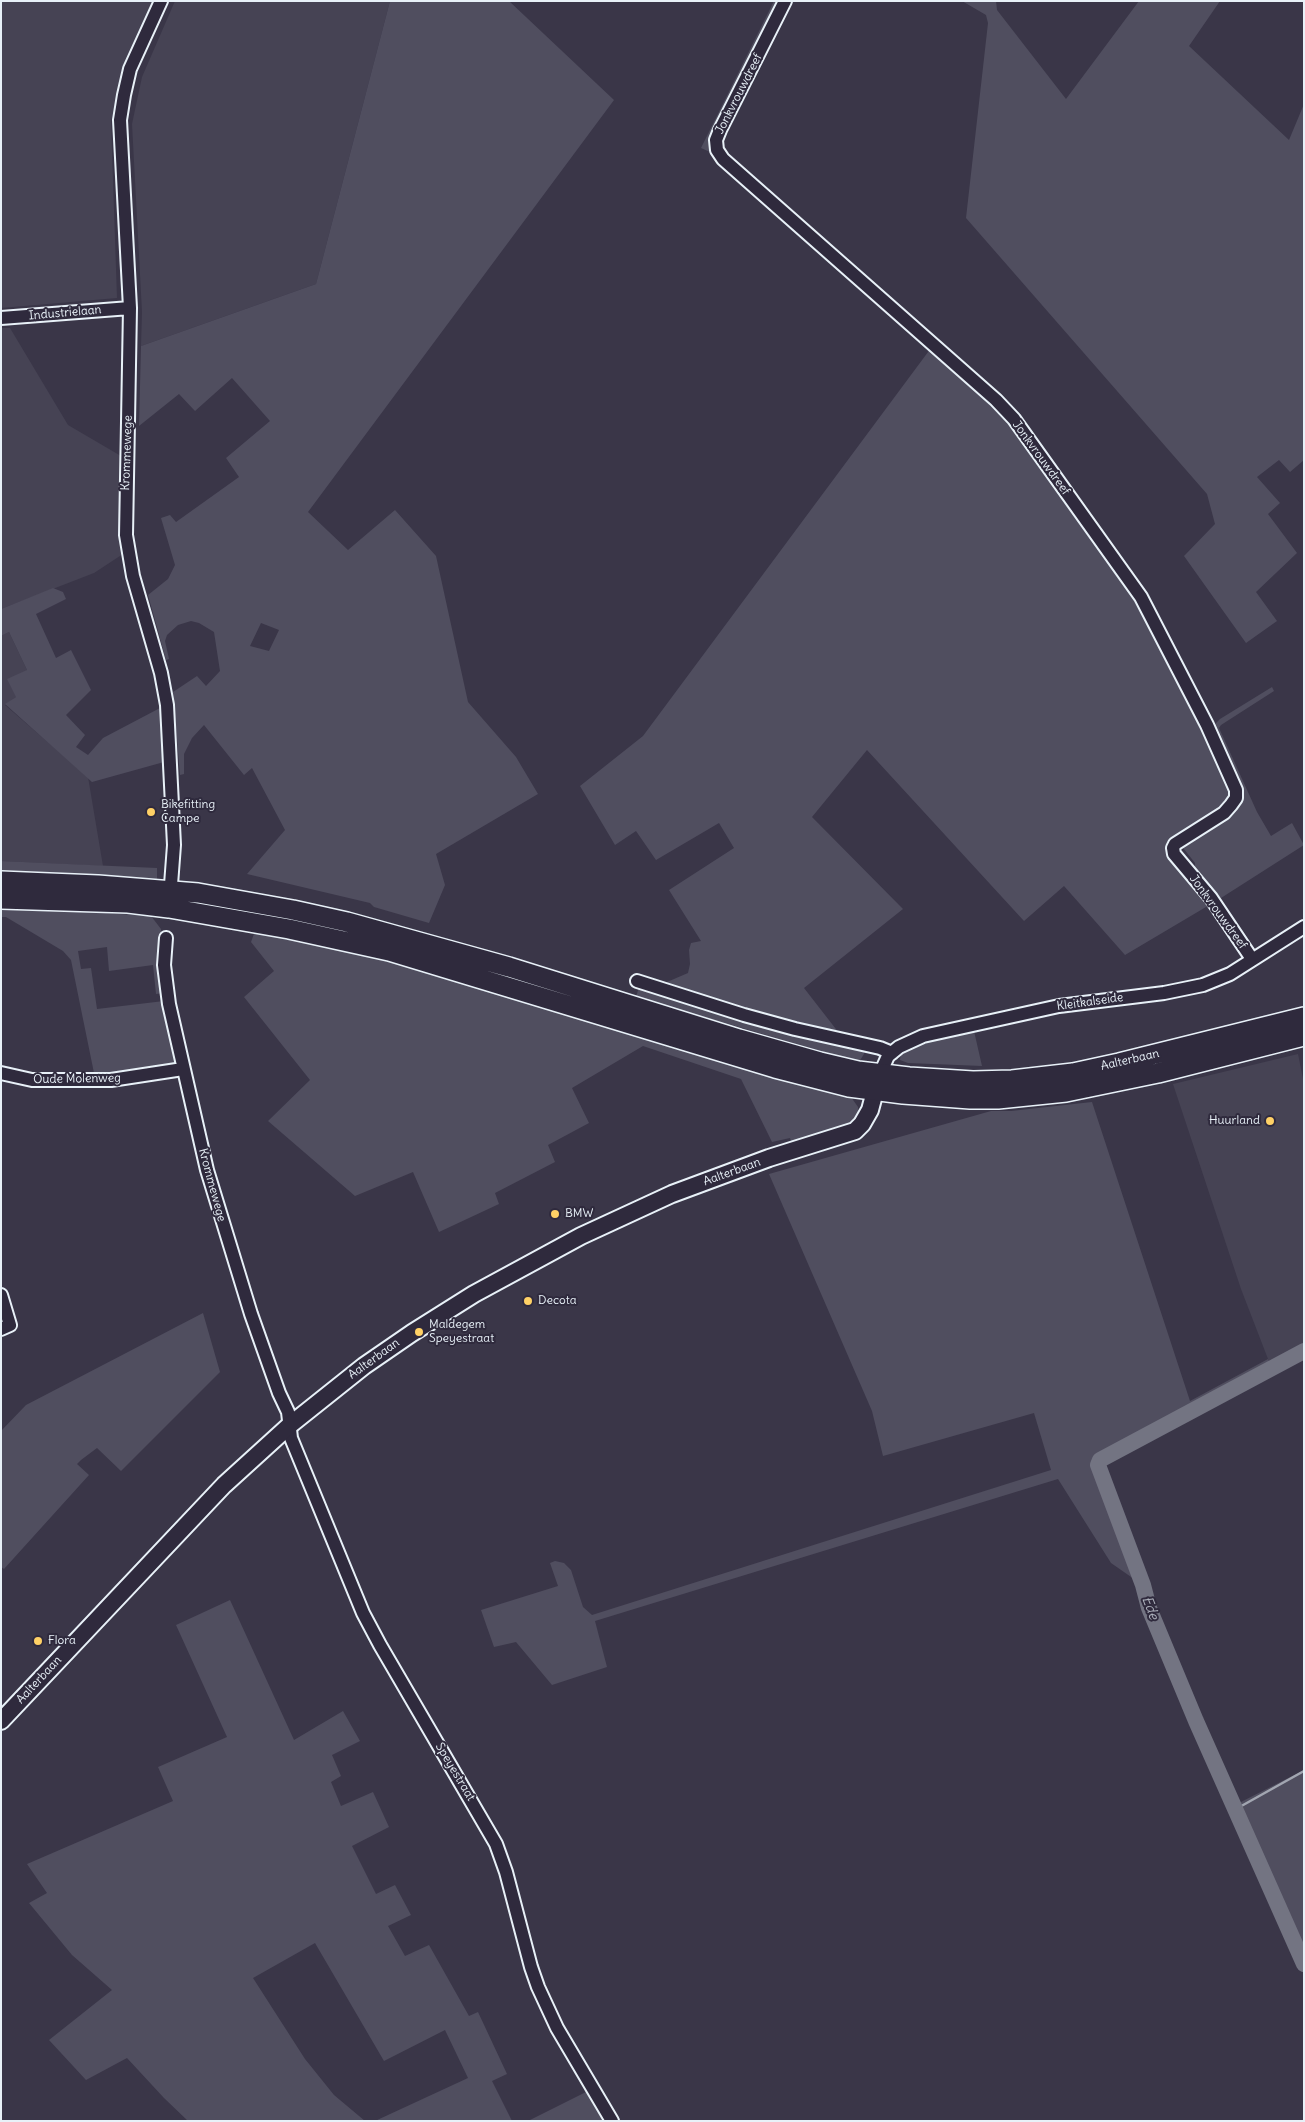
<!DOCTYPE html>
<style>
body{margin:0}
#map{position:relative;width:1305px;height:2122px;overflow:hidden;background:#3a3648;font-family:Delius,sans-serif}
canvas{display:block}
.frame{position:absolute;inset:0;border:2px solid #e8f1f8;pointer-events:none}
</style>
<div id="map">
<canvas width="1305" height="2122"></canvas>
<div class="frame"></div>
</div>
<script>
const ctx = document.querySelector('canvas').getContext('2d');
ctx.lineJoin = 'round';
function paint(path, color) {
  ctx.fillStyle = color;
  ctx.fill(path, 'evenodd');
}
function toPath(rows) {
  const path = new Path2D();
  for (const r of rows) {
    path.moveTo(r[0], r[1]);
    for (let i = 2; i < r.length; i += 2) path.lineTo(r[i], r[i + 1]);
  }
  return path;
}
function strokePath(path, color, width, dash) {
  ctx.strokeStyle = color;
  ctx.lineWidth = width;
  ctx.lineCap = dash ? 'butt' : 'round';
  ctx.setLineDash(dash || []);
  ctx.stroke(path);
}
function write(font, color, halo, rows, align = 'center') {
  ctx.font = font + ' Delius,sans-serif';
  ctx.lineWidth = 4;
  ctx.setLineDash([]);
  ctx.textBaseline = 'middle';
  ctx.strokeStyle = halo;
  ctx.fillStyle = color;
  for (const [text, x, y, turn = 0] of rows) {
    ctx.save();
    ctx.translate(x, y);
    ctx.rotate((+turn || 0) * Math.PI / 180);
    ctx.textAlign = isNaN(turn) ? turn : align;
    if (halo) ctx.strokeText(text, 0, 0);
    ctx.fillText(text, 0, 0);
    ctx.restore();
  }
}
const built = toPath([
 [1,1,155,1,124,70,111,121,117,298,1,308],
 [175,1,390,1,316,284,141,346,142,312,132,124,142,77],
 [1,328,10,328,68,425,121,456,120,508,123,554,94,573,1,609],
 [9,632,27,670,16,697,5,705,88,777,103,866,1,861,1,636],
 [1298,1054,1304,1084,1304,1358,1276,1373,1268,1359,1241,1289,1173,1084]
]);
const green = toPath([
 [390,1,509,1,614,100,308,512,348,550,395,510,436,556,468,702,516,757,538,794,436,854,445,885,429,923,374,907,370,903,247,874,285,830,252,768,244,775,204,725,192,738,184,754,184,774,180,775,173,692,197,676,206,686,220,671,214,632,199,623,191,621,178,625,167,635,165,641,169,659,166,660,148,595,168,579,175,565,161,518,170,515,176,522,239,477,226,458,270,421,232,378,195,411,179,394,139,426,141,346,316,284],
 [261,623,279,630,269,651,250,646],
 [774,1,782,1,713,140,710,152,701,148],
 [962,1,996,1,997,10,1066,99,1139,1,1220,1,1189,46,1289,140,1304,104,1304,460,1290,472,1279,460,1257,477,1280,503,1268,514,1297,553,1256,592,1277,621,1246,643,1184,556,1215,524,1207,494,966,218,988,23,986,15],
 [931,348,994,402,1127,581,1205,726,1232,795,1229,802,1170,843,1211,904,1125,955,1064,886,1024,921,867,750,812,817,903,909,804,988,839,1033,863,1048,864,1054,859,1062,636,997,639,987,664,993,667,982,688,973,690,964,689,950,691,943,701,941,669,890,734,848,719,823,656,860,636,831,615,845,580,786,643,736],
 [53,588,63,592,66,599,36,614,56,658,71,650,91,690,66,715,85,735,76,747,88,755,103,738,160,708,164,762,92,782,5,704,16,697,7,679,27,670,9,632,1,636,1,609],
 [1272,687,1274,691,1221,725,1219,728,1257,812,1271,836,1292,823,1304,845,1221,898,1195,868,1195,863,1180,844,1241,801,1214,730,1214,725,1220,719],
 [1,861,157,868,157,880,42,872,1,871],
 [1,906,151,916,161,929,164,993,156,994,153,965,109,971,107,947,78,951,81,969,91,968,97,1009,164,1001,176,1062,171,1068,117,1074,94,1073,71,960,63,951,6,917,1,917],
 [255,931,385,959,678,1048,832,1093,851,1097,858,1107,858,1114,853,1122,841,1131,793,1147,790,1138,772,1142,741,1079,643,1046,572,1088,589,1123,548,1145,555,1162,495,1193,499,1204,439,1232,413,1172,355,1196,268,1121,310,1080,244,997,274,971,251,942],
 [974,1031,982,1066,908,1063,900,1060,901,1053,913,1045],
 [1092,1102,1190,1401,1268,1359,1276,1373,1102,1464,1130,1534,1121,1537,1138,1578,1134,1579,1111,1563,1058,1479,595,1621,607,1667,552,1685,516,1642,494,1647,481,1610,558,1586,550,1563,555,1561,564,1563,571,1570,583,1607,592,1615,1051,1470,1034,1413,883,1456,872,1411,769,1174,991,1111,1011,1111],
 [203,1313,220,1372,121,1471,97,1448,81,1460,77,1464,89,1475,4,1569,1,1567,1,1431,26,1405],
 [230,1600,294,1740,343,1711,360,1741,332,1755,341,1776,331,1782,341,1806,373,1792,389,1827,352,1846,376,1894,395,1885,411,1915,388,1926,405,1956,429,1945,469,2016,478,2012,507,2074,492,2081,512,2121,375,2121,468,2078,445,2030,384,2061,315,1943,253,1978,305,2059,334,2095,365,2121,188,2121,164,2098,127,2058,86,2080,49,2040,112,1990,72,1955,29,1903,47,1893,27,1864,173,1801,158,1767,227,1737,176,1625],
 [1304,1770,1304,1954,1237,1804],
 [588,2091,606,2121,528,2121]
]);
const stream = toPath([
 [1236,1809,1304,1771]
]);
const river = toPath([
 [1304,1351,1100,1460,1098,1465,1143,1585,1149,1608,1196,1721,1304,1964]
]);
const minor = toPath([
 [161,1,130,69,124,95,120,120,130,308,126,535,133,576,161,673,167,705,174,845,170,898],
 [785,1,720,130,716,140,717,150,723,159,996,400,1014,419,1141,597,1207,725,1236,790,1236,798,1231,805,1224,813,1175,844,1173,848,1174,854,1211,898,1252,959],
 [1,318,130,308],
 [166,938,164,965,169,1004,207,1170,251,1314,279,1393,288,1412,291,1438,363,1613,380,1645,496,1844,506,1872,531,1967,538,1987,557,2028,612,2121],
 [637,981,744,1015,795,1029,880,1048,892,1053],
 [1,1073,32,1080,111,1080,183,1069],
 [880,1074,888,1056,899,1047,923,1036,1059,1006,1164,993,1203,985,1230,974,1304,927],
 [1,1295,10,1325,1,1329]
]);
const major = toPath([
 [1,1721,224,1485,290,1425,364,1366,412,1333,474,1294,581,1236,672,1194,769,1158,855,1131,862,1124,870,1110,878,1080]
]);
const highway = toPath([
 [1,881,98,885,198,893,293,910,347,922,509,967,739,1039,820,1062,858,1071,909,1077,973,1081,1012,1080,1073,1073,1119,1063,1304,1017],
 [1,899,128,903,169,908,289,929,389,951,775,1068,849,1087,903,1094,970,1099,998,1099,1066,1092,1158,1073,1304,1036]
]);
const markers = [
 [151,812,5,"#ffd166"],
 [1270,1121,5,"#ffd166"],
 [555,1214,5,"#ffd166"],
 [528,1301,5,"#ffd166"],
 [419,1332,5,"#ffd166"],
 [38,1641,5,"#ffd166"]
];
const streetNames = [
 ["Jonkvrouwdreef",739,94,-63],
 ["Industrielaan",65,313,-5],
 ["Krommewege",127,453,-88],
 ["Jonkvrouwdreef",1041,458,54],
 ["Jonkvrouwdreef",1218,912,54],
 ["Kleitkalseide",1090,1002,-8],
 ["Aalterbaan",1130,1060,-13],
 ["Oude Molenweg",77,1079,-1],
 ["Aalterbaan",732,1172,-20],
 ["Krommewege",212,1185,75],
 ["Aalterbaan",374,1359,-36],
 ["Aalterbaan",39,1680,-47],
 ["Speyestraat",455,1772,59]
];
const poiNames = [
 ["Bikefitting",161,805],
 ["Campe",161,819],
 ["Huurland",1260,1121,"right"],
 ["BMW",565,1214],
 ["Decota",538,1301],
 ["Maldegem",429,1325],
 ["Speyestraat",429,1339],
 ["Flora",48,1641]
];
const waterNames = [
 ["Ede",1150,1608,69]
];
paint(built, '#464354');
paint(green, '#504e5f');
strokePath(stream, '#a2a6b1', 2.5);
strokePath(river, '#737482', 16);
strokePath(minor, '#e8f1f8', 16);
strokePath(major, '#e8f1f8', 20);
strokePath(highway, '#e8f1f8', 22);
strokePath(minor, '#2f2a3d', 12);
strokePath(major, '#2f2a3d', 16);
strokePath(highway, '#2f2a3d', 19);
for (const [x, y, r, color] of markers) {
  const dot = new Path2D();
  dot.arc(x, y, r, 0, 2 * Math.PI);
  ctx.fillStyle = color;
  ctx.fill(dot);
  strokePath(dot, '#2f2a3d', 2);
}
write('12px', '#e8f1f8', '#2f2a3d', streetNames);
write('12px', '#e8f1f8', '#2f2a3d', poiNames, 'left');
write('italic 14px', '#aeb2bd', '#2f2a3d', waterNames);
</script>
